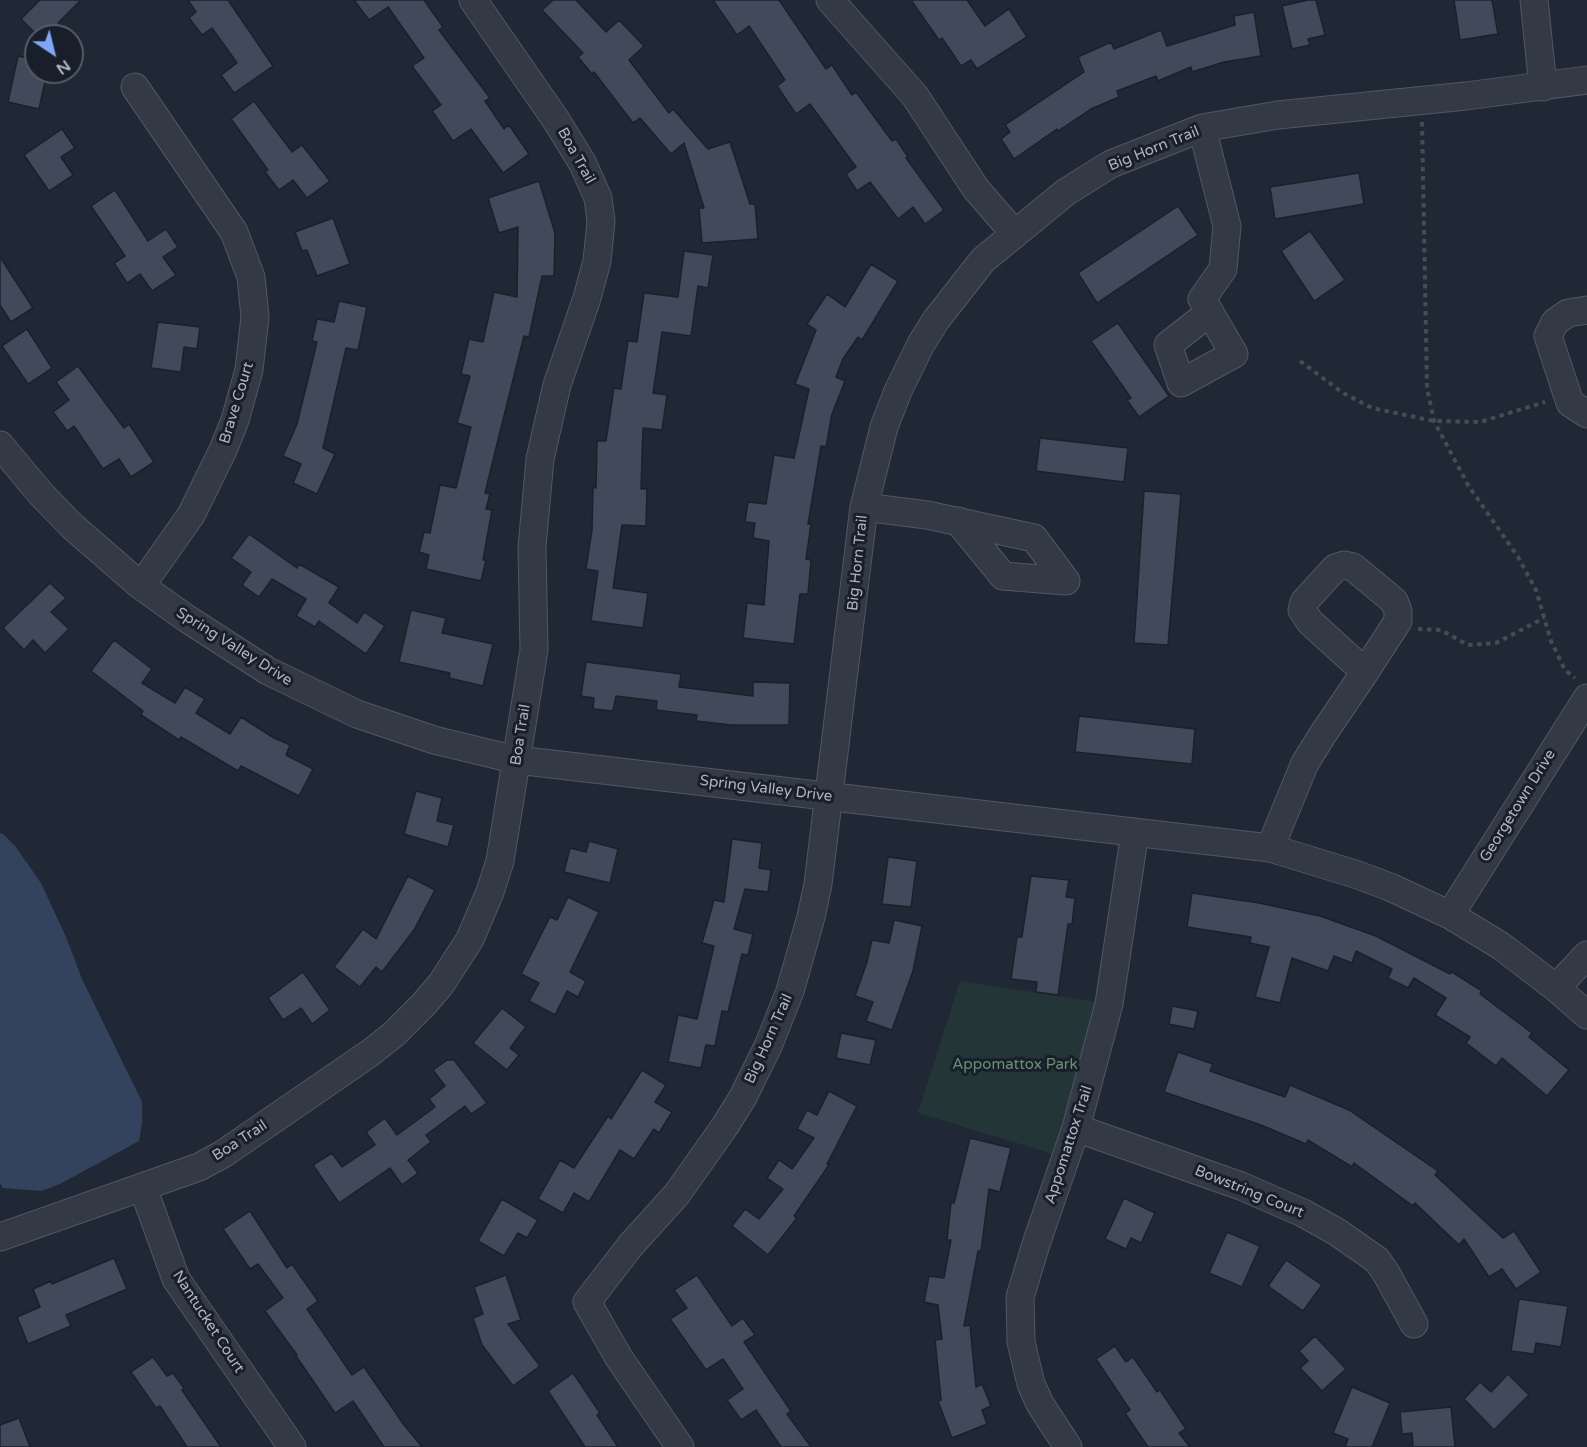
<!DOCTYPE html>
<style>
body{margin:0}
#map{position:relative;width:1587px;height:1447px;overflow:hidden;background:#202835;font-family:"Varela Round",sans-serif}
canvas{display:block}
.north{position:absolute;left:24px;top:24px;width:60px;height:60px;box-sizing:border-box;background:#191f2a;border:2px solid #545b67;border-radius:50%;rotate:145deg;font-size:16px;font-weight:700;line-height:24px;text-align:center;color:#adb4c3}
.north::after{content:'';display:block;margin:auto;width:21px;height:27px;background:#81a7f4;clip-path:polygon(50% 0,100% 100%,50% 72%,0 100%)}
</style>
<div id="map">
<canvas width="1587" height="1447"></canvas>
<div class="north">N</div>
</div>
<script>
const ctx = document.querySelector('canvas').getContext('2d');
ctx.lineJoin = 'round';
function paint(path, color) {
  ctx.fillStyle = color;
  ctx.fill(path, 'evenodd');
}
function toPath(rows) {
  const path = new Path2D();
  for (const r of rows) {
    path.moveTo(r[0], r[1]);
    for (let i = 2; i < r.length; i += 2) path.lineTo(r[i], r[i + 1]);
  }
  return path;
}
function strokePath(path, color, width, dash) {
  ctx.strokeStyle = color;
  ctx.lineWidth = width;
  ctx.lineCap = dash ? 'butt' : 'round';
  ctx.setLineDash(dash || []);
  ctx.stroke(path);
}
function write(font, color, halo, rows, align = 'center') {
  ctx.font = font + ' "Varela Round",sans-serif';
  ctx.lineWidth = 6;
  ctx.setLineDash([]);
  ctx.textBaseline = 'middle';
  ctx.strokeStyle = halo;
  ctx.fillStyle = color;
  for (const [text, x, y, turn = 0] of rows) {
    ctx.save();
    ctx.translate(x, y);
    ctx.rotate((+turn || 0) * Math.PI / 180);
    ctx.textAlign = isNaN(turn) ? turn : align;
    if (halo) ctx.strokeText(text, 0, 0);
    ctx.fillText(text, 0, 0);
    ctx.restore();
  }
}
const green = toPath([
 [960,981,1109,1004,1066,1158,918,1113]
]);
const water = toPath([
 [0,833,3,834,15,846,41,883,66,937,82,979,142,1102,142,1123,139,1141,60,1184,41,1191,3,1188,0,1183]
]);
const building = toPath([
 [40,0,81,0,58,23,71,36,38,36,21,19,40,0],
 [188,0,228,0,273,66,234,93,221,75,237,63,212,28,202,35,189,18,196,12,188,0],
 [354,0,424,0,443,27,439,30,490,98,485,101,504,129,509,125,529,154,503,173,471,129,453,141,432,111,441,105,412,66,424,58,388,7,369,20,354,0],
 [553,0,576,0,606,32,619,20,644,46,629,60,669,113,673,109,708,149,730,142,750,204,755,204,758,239,702,243,699,208,704,208,684,143,671,154,640,118,633,123,594,72,592,74,578,57,583,53,542,10,553,0],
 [713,0,779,0,826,69,832,65,852,95,856,92,892,141,896,139,908,157,906,158,944,210,925,224,913,207,898,219,870,182,857,191,846,174,856,167,810,104,796,114,777,86,785,80,749,26,737,35,713,0],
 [911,0,967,0,985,26,1009,9,1027,37,977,69,971,60,961,66,942,38,939,40,911,0],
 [1308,0,1316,0,1325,35,1308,39,1310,45,1292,49,1282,6,1308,0],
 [1454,0,1492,0,1498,34,1460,40,1454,0],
 [1254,12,1261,56,1224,62,1192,72,1191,67,1158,81,1156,76,1117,91,1119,97,1091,109,1058,131,1057,129,1014,159,1001,139,1010,132,1005,125,1084,72,1078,57,1111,42,1114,49,1161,30,1167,46,1235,25,1234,16,1254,12],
 [18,56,36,60,36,72,47,72,39,109,8,102,18,56],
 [254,101,292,152,302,145,330,181,307,198,293,180,279,190,265,172,268,170,231,119,254,101],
 [62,129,75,148,61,157,73,175,49,191,24,155,62,129],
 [1359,173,1364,204,1275,219,1270,187,1359,173],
 [539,181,555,233,554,276,542,276,529,337,524,336,498,440,485,493,490,494,486,509,492,510,483,560,486,560,481,581,426,569,429,555,419,552,424,532,430,533,440,485,456,488,471,427,457,423,470,376,461,374,469,339,483,342,494,292,517,297,518,227,499,233,488,198,539,181],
 [115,190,148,241,166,229,178,247,163,257,176,275,152,291,140,274,127,283,114,263,125,256,91,206,115,190],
 [1178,206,1198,235,1097,303,1078,273,1178,206],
 [333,218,350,264,317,276,307,250,302,251,295,232,333,218],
 [1310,231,1345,280,1314,301,1281,251,1310,231],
 [684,251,713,255,708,288,698,286,691,336,662,332,653,393,667,395,662,430,643,428,641,489,647,489,646,526,622,525,613,588,648,593,643,628,591,621,598,571,586,569,592,530,593,487,596,488,597,441,606,441,614,388,621,389,628,341,637,342,644,293,678,297,684,251],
 [0,257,33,308,11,322,0,305,0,257],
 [871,264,898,281,862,340,858,337,843,359,836,377,845,381,832,414,826,447,821,446,808,524,811,524,806,559,811,560,808,594,800,594,794,644,743,638,747,603,764,605,769,541,753,538,755,523,745,522,748,502,766,504,774,455,794,458,809,389,795,384,816,330,807,324,827,294,845,307,871,264],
 [339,301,367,307,358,350,346,348,323,448,335,454,317,494,293,483,301,464,283,456,297,424,317,342,312,341,317,319,334,322,339,301],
 [158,322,200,327,197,349,184,347,181,372,151,368,158,322],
 [1118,323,1169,396,1139,417,1127,400,1131,398,1091,341,1118,323],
 [27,329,52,368,28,384,2,346,27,329],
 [78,366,124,428,129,424,154,462,131,477,119,459,103,469,74,426,67,431,53,412,69,400,56,382,78,366],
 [1040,438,1128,448,1124,482,1036,471,1040,438],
 [1144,491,1181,494,1168,645,1134,643,1144,491],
 [249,534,297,568,299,564,339,587,329,603,357,623,364,612,385,626,366,654,319,621,315,627,296,616,306,599,272,579,259,597,242,585,251,572,231,558,249,534],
 [50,583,66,598,51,612,69,629,45,653,33,640,24,650,3,628,50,583],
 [411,610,446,618,442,633,493,644,483,686,449,678,450,673,399,662,411,610],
 [114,640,152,669,142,683,175,703,185,687,205,699,196,713,230,734,241,717,274,738,290,745,286,755,313,769,299,796,241,766,238,771,181,737,179,740,141,715,143,711,91,671,114,640],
 [586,662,681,674,679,687,753,696,753,682,790,683,789,725,731,725,696,721,697,715,656,710,657,701,616,696,613,711,593,709,594,698,581,696,586,662],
 [1079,716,1195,729,1192,764,1075,752,1079,716],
 [416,791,442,798,437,821,454,825,448,847,404,834,416,791],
 [732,839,762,843,759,868,771,870,768,892,745,889,734,929,753,934,748,955,742,954,728,1012,722,1011,715,1046,706,1045,701,1068,668,1062,678,1015,697,1019,714,946,702,943,714,900,724,902,732,839],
 [589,841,618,849,610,883,564,872,570,848,586,852,589,841],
 [888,857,917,861,911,907,882,904,888,857],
 [408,876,435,890,414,930,382,972,376,967,360,987,334,967,363,929,376,939,408,876],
 [1031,876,1069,880,1066,897,1075,898,1072,924,1068,924,1058,995,1036,992,1037,982,1011,979,1017,937,1022,937,1031,876],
 [1192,893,1259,903,1320,916,1376,936,1450,974,1452,972,1482,991,1480,994,1532,1033,1529,1037,1569,1070,1547,1096,1502,1058,1496,1066,1466,1043,1470,1037,1435,1015,1446,998,1414,978,1408,988,1388,978,1392,969,1356,951,1352,963,1334,956,1328,971,1292,958,1280,1003,1255,997,1269,947,1250,943,1251,937,1187,927,1192,893],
 [568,897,599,912,570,972,586,981,578,997,567,991,555,1015,529,1001,539,983,521,974,550,917,557,920,568,897],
 [894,920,922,926,913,971,892,1030,866,1021,873,1002,855,996,867,962,872,940,889,943,894,920],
 [303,972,330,1010,312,1024,301,1008,283,1020,268,998,303,972],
 [1172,1006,1198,1011,1194,1029,1169,1024,1172,1006],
 [502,1008,526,1027,510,1048,519,1055,507,1070,473,1043,502,1008],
 [841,1033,876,1040,870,1065,836,1058,841,1033],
 [1178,1052,1213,1064,1210,1071,1285,1097,1290,1085,1349,1110,1438,1171,1435,1175,1503,1238,1514,1231,1541,1272,1516,1289,1502,1269,1489,1277,1464,1239,1459,1245,1415,1203,1413,1206,1354,1163,1352,1167,1308,1140,1306,1144,1261,1125,1164,1092,1178,1052],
 [447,1060,454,1060,487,1103,471,1114,465,1106,426,1135,431,1142,408,1160,418,1173,402,1185,390,1168,339,1203,313,1165,332,1153,342,1167,375,1145,366,1132,385,1118,397,1135,435,1107,429,1099,445,1086,433,1070,447,1060],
 [642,1070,666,1085,655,1102,672,1112,659,1133,654,1129,634,1159,620,1150,589,1202,574,1193,563,1213,538,1199,560,1160,574,1168,608,1116,611,1119,642,1070],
 [829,1091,857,1106,827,1164,829,1165,794,1216,797,1218,768,1255,732,1226,745,1209,759,1219,783,1189,767,1178,779,1160,792,1169,814,1138,797,1129,807,1110,817,1115,829,1091],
 [970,1138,1011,1148,1000,1192,989,1189,981,1251,978,1251,964,1326,970,1325,976,1387,982,1384,991,1406,982,1410,987,1424,952,1438,938,1401,941,1400,935,1340,942,1339,938,1305,924,1302,929,1276,944,1278,951,1240,947,1240,951,1203,954,1203,970,1138],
 [1124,1198,1155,1213,1141,1243,1131,1238,1126,1249,1105,1239,1124,1198],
 [502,1199,538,1220,527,1238,518,1233,504,1256,478,1241,502,1199],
 [250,1211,287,1268,292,1264,318,1301,307,1309,352,1375,364,1367,404,1425,422,1447,384,1447,353,1401,335,1413,296,1356,297,1355,265,1311,283,1298,258,1264,250,1269,223,1229,250,1211],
 [1227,1232,1260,1246,1242,1287,1209,1273,1227,1232],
 [114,1258,127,1289,66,1315,71,1326,28,1344,17,1317,40,1307,33,1289,51,1281,52,1284,114,1258],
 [1286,1260,1322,1285,1303,1311,1268,1286,1286,1260],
 [506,1275,521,1320,508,1324,540,1366,513,1386,482,1345,473,1318,483,1314,474,1287,506,1275],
 [697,1275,732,1326,743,1318,755,1335,744,1342,791,1411,787,1414,811,1447,781,1447,756,1410,741,1420,727,1400,743,1389,723,1359,706,1370,670,1319,687,1308,674,1290,697,1275],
 [1519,1299,1568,1306,1561,1347,1536,1343,1534,1354,1511,1351,1519,1299],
 [1315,1336,1346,1369,1322,1391,1300,1368,1308,1361,1299,1351,1315,1336],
 [1115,1346,1126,1362,1133,1357,1157,1392,1160,1390,1186,1429,1179,1433,1190,1447,1148,1447,1125,1413,1130,1410,1096,1359,1115,1346],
 [153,1357,167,1376,173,1373,184,1388,182,1390,221,1447,187,1447,160,1406,156,1408,131,1372,153,1357],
 [573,1373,600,1413,597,1415,618,1447,585,1447,548,1391,573,1373],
 [1508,1374,1529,1395,1494,1430,1464,1399,1480,1382,1491,1392,1508,1374],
 [1352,1387,1390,1403,1372,1447,1345,1447,1348,1439,1333,1433,1352,1387],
 [1451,1407,1455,1447,1413,1447,1412,1433,1402,1434,1400,1412,1451,1407],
 [19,1418,30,1447,0,1447,0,1425,19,1418]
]);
const path = toPath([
 [1422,122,1427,388,1434,421,1468,485,1518,557,1536,590,1551,641,1565,670,1575,678],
 [1300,361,1343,393,1372,408,1434,421,1480,422,1545,402],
 [1418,629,1441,630,1468,645,1496,643,1544,618]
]);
const minor = toPath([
 [830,0,915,96,976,189,1015,234],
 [1534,0,1543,87],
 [135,87,234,232,251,277,255,317,249,370,235,420,223,450,191,515,141,586],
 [1202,128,1227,226,1223,269,1202,299,1234,354,1181,383,1168,345,1210,312],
 [1587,310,1568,313,1555,322,1548,336,1570,403,1587,414],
 [0,445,41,494,72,526,141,586,186,618,268,671,357,714,434,740,517,760,1270,848,1355,874,1390,887,1450,915,1501,946,1556,988,1587,1015],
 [864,507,927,515,1034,538,1066,581],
 [958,521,1003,576,1066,581],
 [1270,848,1305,763,1323,734,1365,672,1398,621,1398,611,1394,601,1353,567,1344,565,1335,568,1304,602,1302,610,1310,622,1365,672],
 [1450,915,1587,698],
 [1556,988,1587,955],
 [1076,1128,1241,1186,1303,1213,1337,1232,1377,1260,1386,1273,1414,1324],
 [143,1188,176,1279,292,1447],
 [0,1237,199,1167,223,1154,370,1053,394,1034,424,1004,441,984,470,939,490,892,500,861,534,650,532,547,540,459,557,385,587,298,597,261,601,221,598,198,583,164,556,120,473,0],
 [680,1447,619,1358,587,1302,630,1246,677,1194,725,1126,743,1097,769,1044,790,991,811,917,818,884,864,507,884,427,898,391,921,344,936,320,983,260,1066,192,1111,164,1202,128,1278,115,1466,96,1587,80],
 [1068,1447,1040,1404,1031,1384,1021,1342,1020,1297,1037,1241,1076,1128,1109,1004,1135,832]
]);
const streetNames = [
 ["Big Horn Trail",1154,149,-22],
 ["Boa Trail",576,156,61],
 ["Brave Court",237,403,-73],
 ["Big Horn Trail",858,563,-84],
 ["Spring Valley Drive",234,647,32],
 ["Boa Trail",521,735,-81],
 ["Spring Valley Drive",766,789,7],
 ["Georgetown Drive",1518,806,-58],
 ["Big Horn Trail",769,1039,-66],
 ["Boa Trail",240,1141,-33],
 ["Appomattox Trail",1069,1145,-72],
 ["Bowstring Court",1249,1192,22],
 ["Nantucket Court",208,1322,57]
];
const parkNames = [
 ["Appomattox Park",1015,1065]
];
paint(green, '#233537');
paint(water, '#34435d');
paint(building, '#414a5a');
strokePath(building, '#1b212c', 1.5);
strokePath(minor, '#515764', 29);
strokePath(path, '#3f5054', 4, [4.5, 4.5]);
strokePath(minor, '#333a46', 27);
write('15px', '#adb4c3', '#191f2a', streetNames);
write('15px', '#669273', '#191f2a', parkNames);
</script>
